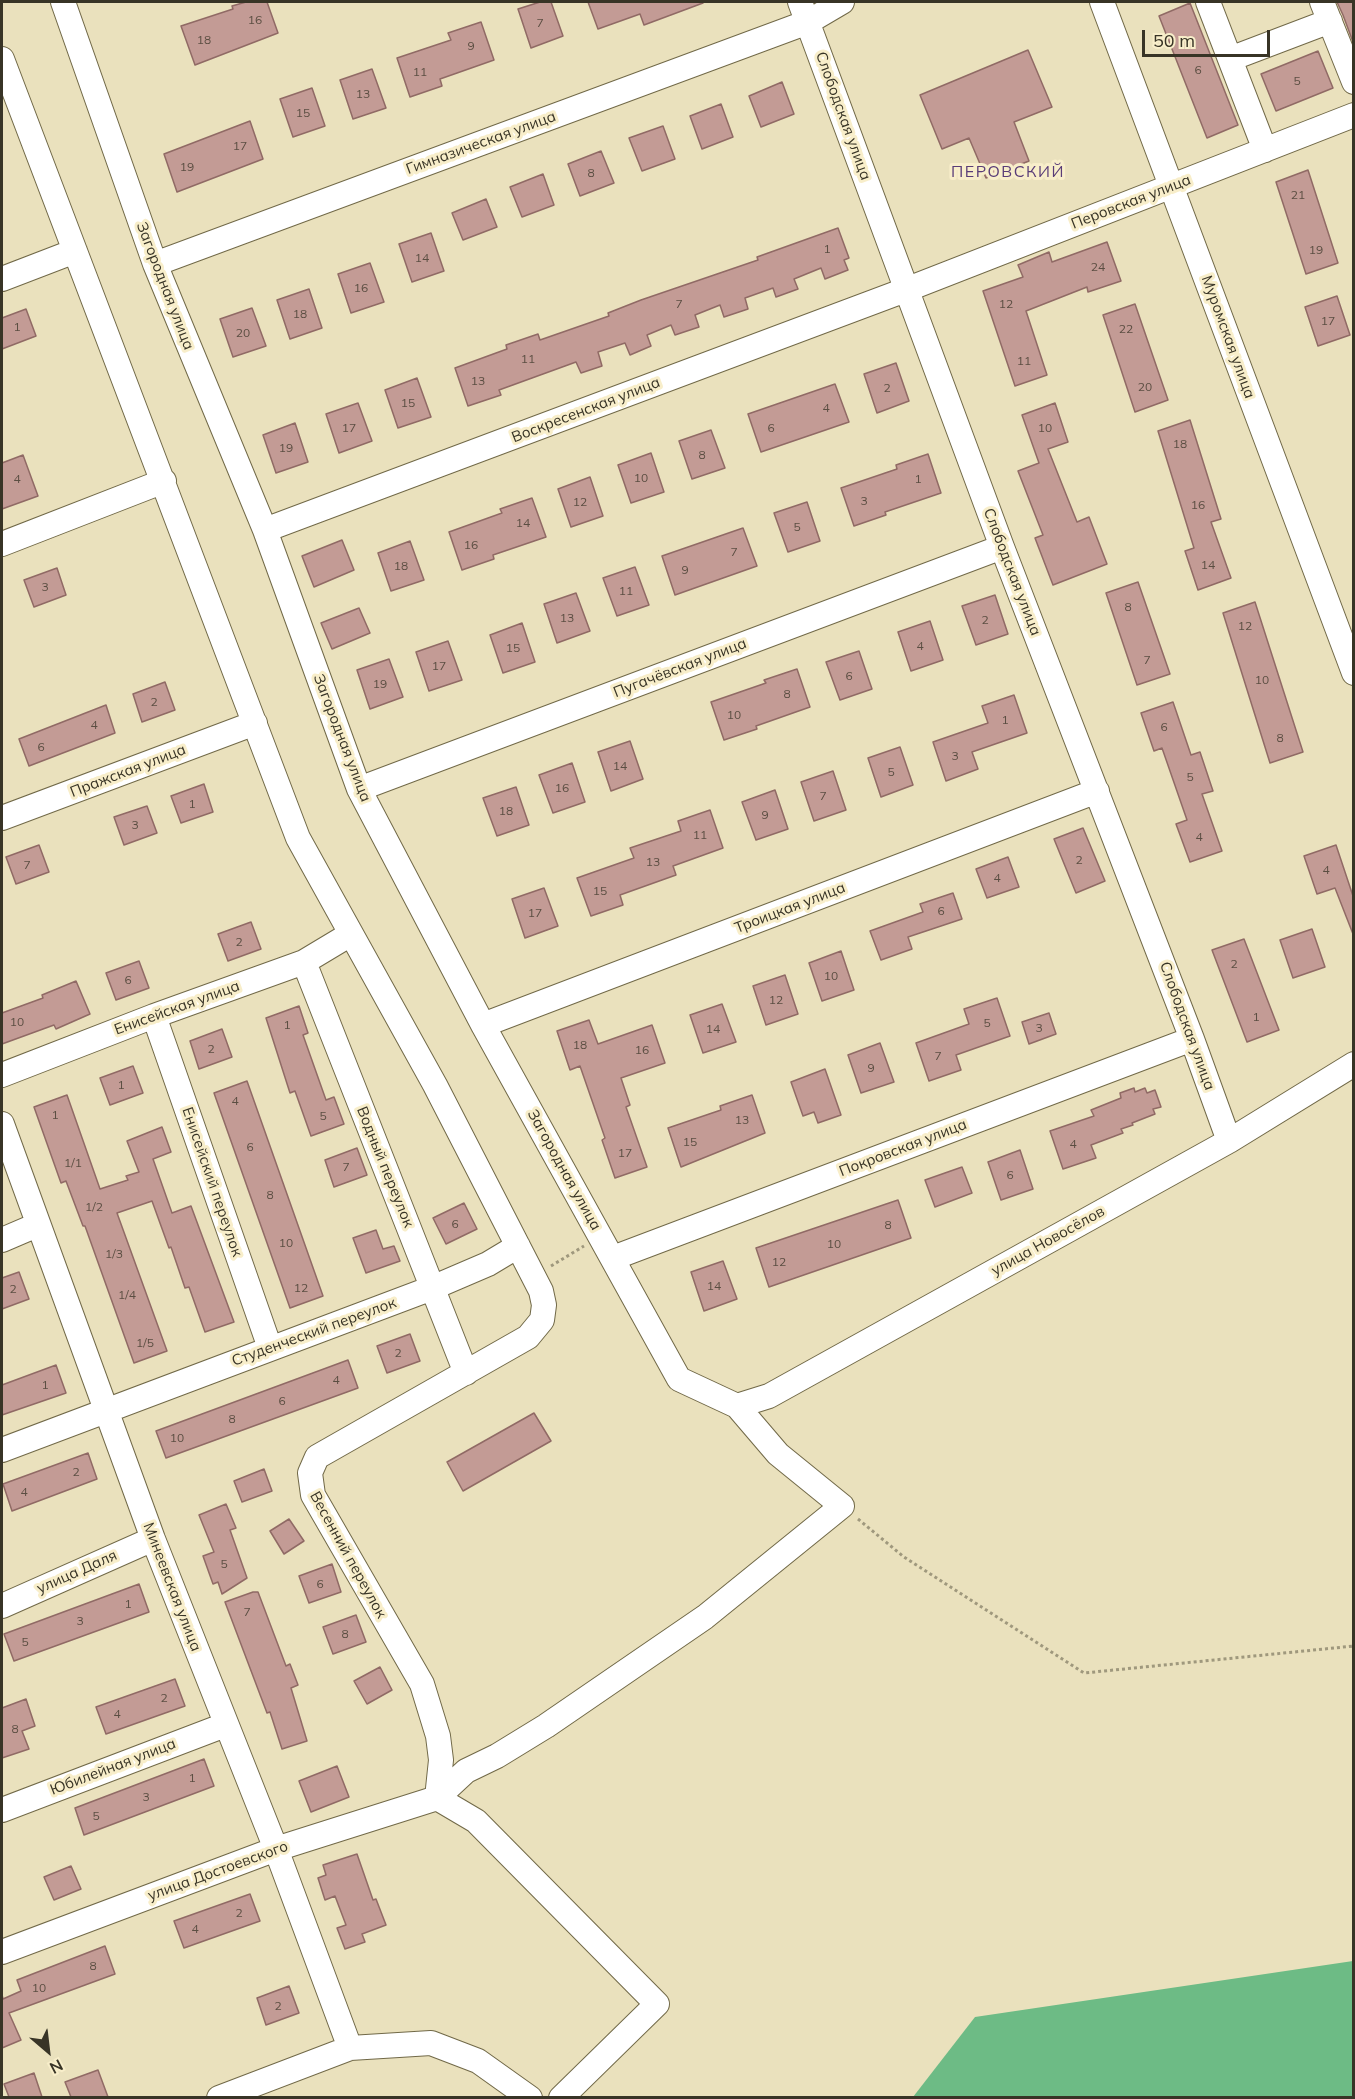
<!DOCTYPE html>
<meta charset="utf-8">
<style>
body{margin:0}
#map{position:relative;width:1355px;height:2099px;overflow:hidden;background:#eae1bd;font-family:Mulish,sans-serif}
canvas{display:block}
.frame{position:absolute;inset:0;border:3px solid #383426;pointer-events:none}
.north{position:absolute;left:18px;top:2021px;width:60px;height:60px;-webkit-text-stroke:4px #f8eeca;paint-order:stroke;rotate:152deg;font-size:16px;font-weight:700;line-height:24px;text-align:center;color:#383426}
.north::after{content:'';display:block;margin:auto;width:21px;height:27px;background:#383426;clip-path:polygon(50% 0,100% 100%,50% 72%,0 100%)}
.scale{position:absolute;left:1142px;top:30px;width:128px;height:27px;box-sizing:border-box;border:3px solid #383426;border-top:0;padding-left:8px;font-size:18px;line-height:21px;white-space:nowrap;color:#383426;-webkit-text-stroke:4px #f8eeca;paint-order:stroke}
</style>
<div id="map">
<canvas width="1355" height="2099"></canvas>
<div class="frame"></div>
<div class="north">N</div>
<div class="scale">50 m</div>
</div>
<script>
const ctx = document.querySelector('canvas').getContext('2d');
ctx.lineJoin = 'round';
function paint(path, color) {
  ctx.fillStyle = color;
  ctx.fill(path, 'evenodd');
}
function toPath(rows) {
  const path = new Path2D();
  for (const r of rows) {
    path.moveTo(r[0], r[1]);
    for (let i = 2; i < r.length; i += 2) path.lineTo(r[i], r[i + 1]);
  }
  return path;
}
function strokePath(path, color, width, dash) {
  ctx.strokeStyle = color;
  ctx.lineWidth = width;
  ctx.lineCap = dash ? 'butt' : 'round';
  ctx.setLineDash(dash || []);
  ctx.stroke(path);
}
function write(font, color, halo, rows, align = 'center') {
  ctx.font = font + ' Mulish,sans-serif';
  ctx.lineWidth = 6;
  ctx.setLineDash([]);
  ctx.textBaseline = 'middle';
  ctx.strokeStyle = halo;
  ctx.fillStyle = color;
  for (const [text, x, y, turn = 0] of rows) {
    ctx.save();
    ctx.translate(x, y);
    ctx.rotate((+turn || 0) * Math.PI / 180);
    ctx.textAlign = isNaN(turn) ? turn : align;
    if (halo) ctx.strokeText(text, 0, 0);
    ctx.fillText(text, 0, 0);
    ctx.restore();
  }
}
const forest = toPath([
 [1353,1961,1353,2097,913,2097,975,2017]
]);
const building = toPath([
 [246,2,267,2,278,33,195,65,181,26,233,9,232,6,246,2],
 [540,2,551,2,563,36,531,48,518,9,540,2],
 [588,2,703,2,703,3,644,25,640,14,598,29,588,2],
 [1337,2,1353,2,1353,42,1343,15,1337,2],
 [1190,3,1238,125,1207,138,1159,16,1190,3],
 [481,22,494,60,440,79,442,86,410,97,397,58,451,40,448,33,481,22],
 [1028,50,1052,107,1014,122,1029,161,986,178,969,138,942,149,920,95,1028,50],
 [1318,51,1333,88,1276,111,1261,74,1318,51],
 [372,69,386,108,353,119,340,80,372,69],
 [782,82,794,114,761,127,749,96,782,82],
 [312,88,325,126,293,137,280,99,312,88],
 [721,104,733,137,702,149,690,116,721,104],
 [250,121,263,159,177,192,164,154,250,121],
 [663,126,675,159,642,171,629,138,663,126],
 [601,151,614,183,580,196,568,164,601,151],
 [1308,170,1338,263,1306,274,1276,182,1308,170],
 [543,174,554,205,522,217,510,187,543,174],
 [486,199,497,227,463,240,452,213,486,199],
 [838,228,849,258,844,260,848,270,825,279,821,268,794,279,798,289,776,297,773,288,745,298,748,309,724,317,720,305,695,315,699,327,675,335,671,325,647,335,651,346,630,355,625,343,598,352,602,366,581,373,576,362,499,390,501,395,468,406,455,368,507,349,506,345,538,334,540,340,609,316,608,313,641,300,758,260,757,257,838,228],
 [431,233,444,271,412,282,399,244,431,233],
 [1107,242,1121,281,1088,292,1087,287,1026,311,1047,375,1015,386,983,291,1023,277,1018,265,1049,252,1052,262,1107,242],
 [370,263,384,302,351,313,338,274,370,263],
 [309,289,322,328,290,339,277,300,309,289],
 [1337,296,1350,335,1318,346,1305,307,1337,296],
 [1135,304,1168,400,1135,412,1103,315,1135,304],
 [252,308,266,346,233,357,220,319,252,308],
 [26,309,36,336,2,349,2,318,26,309],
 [896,363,909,401,877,413,864,374,896,363],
 [417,378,431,417,398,428,385,390,417,378],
 [835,384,849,422,761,452,748,414,835,384],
 [358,403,372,441,339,453,326,414,358,403],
 [1055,403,1068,442,1048,449,1077,522,1089,517,1107,564,1053,585,1035,538,1043,535,1018,471,1039,463,1022,415,1055,403],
 [1190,420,1221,519,1211,522,1231,578,1198,590,1185,551,1194,548,1158,431,1190,420],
 [295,423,308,462,276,473,263,435,295,423],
 [711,430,725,468,692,479,679,441,711,430],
 [651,453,664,492,631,503,618,465,651,453],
 [928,454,941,493,885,512,886,515,854,526,841,488,897,469,896,465,928,454],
 [23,455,38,496,2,509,2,463,23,455],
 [590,477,603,516,571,527,558,489,590,477],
 [532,498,546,537,493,555,494,559,462,570,449,532,502,513,500,509,532,498],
 [807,502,820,541,788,552,774,513,807,502],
 [743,528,757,566,675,595,662,556,743,528],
 [342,540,354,570,314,587,302,556,342,540],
 [410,541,424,580,391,591,378,553,410,541],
 [635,567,649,605,617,616,603,578,635,567],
 [57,568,66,595,34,607,24,580,57,568],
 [1138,582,1170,674,1137,685,1106,593,1138,582],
 [576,593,590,631,557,643,544,604,576,593],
 [995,595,1008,634,976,645,962,606,995,595],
 [1255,602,1303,752,1270,763,1223,613,1255,602],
 [359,608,370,633,332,649,321,623,359,608],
 [930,621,943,660,911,671,898,632,930,621],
 [522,623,535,662,503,673,490,635,522,623],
 [448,641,462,680,429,691,416,652,448,641],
 [859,651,872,689,840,700,826,662,859,651],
 [389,659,403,697,370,709,357,670,389,659],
 [797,669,810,707,756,726,757,729,724,740,711,702,766,683,764,680,797,669],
 [165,682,175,710,142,722,133,694,165,682],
 [1014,695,1027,733,972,752,978,769,946,781,933,742,988,723,982,706,1014,695],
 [1173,702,1191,755,1200,752,1213,791,1202,794,1222,851,1190,862,1176,824,1187,820,1162,748,1154,751,1141,713,1173,702],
 [106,705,115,733,29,766,19,739,106,705],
 [630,741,643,779,611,791,598,752,630,741],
 [900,747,913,785,881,797,868,758,900,747],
 [572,763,585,802,553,813,539,775,572,763],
 [833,771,846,810,814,821,801,782,833,771],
 [204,784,213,812,181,823,171,796,204,784],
 [516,787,529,825,497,836,483,798,516,787],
 [775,790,788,829,756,840,742,802,775,790],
 [147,806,157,833,124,845,114,817,147,806],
 [710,810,723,848,673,866,676,875,620,895,623,905,591,916,577,878,634,858,630,848,681,831,678,821,710,810],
 [1083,828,1105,881,1076,893,1054,839,1083,828],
 [39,845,49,872,16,884,6,857,39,845],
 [1336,845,1353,896,1353,934,1335,888,1317,894,1304,856,1336,845],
 [1008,857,1019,887,987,898,976,869,1008,857],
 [544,888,558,926,525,938,512,899,544,888],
 [953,893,962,919,908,937,912,949,881,960,870,931,923,912,920,904,953,893],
 [251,922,261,949,228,961,218,934,251,922],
 [1312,929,1325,967,1293,978,1280,940,1312,929],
 [1244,939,1279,1030,1247,1042,1212,950,1244,939],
 [841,951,854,990,822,1001,809,963,841,951],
 [139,961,149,988,116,1000,106,973,139,961],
 [785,975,798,1014,766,1025,753,986,785,975],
 [76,981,90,1014,56,1029,54,1025,2,1044,2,1013,43,998,42,995,76,981],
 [997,998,1010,1036,956,1055,961,1070,929,1081,916,1043,969,1024,964,1009,997,998],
 [722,1004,736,1042,703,1053,690,1015,722,1004],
 [299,1006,308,1033,303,1035,326,1100,334,1097,344,1124,311,1136,295,1091,290,1093,266,1018,299,1006],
 [1049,1013,1056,1034,1029,1044,1022,1022,1049,1013],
 [589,1020,598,1044,652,1025,665,1063,621,1078,630,1105,626,1107,647,1167,615,1178,602,1140,605,1138,580,1066,570,1070,557,1031,589,1020],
 [222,1029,232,1057,199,1069,190,1041,222,1029],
 [880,1043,894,1082,861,1093,848,1055,880,1043],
 [133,1066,143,1093,110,1105,100,1078,133,1066],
 [825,1069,841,1115,818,1123,814,1112,803,1116,791,1082,825,1069],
 [247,1081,323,1296,290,1308,214,1093,247,1081],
 [1134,1088,1135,1092,1145,1088,1147,1093,1155,1090,1161,1107,1153,1109,1155,1114,1132,1123,1133,1125,1121,1129,1123,1133,1091,1145,1096,1158,1063,1169,1050,1131,1094,1116,1091,1110,1121,1098,1120,1093,1134,1088],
 [67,1095,100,1189,128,1180,126,1176,139,1172,127,1141,162,1127,171,1152,153,1159,172,1213,191,1206,234,1322,205,1332,189,1287,185,1288,171,1247,169,1248,152,1201,117,1213,167,1351,134,1363,85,1226,83,1226,66,1181,61,1183,34,1107,67,1095],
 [752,1095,765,1133,681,1167,668,1128,721,1110,720,1106,752,1095],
 [357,1148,367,1175,334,1187,325,1160,357,1148],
 [1020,1150,1033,1189,1001,1200,988,1162,1020,1150],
 [962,1167,972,1193,935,1207,925,1180,962,1167],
 [898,1200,911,1238,769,1287,756,1248,898,1200],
 [464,1203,477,1229,446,1244,433,1218,464,1203],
 [376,1230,383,1249,394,1246,400,1261,366,1273,353,1238,376,1230],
 [723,1261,737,1299,704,1311,691,1272,723,1261],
 [19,1272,29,1299,2,1309,2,1278,19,1272],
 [410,1334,420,1361,387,1373,377,1346,410,1334],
 [348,1360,358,1388,166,1458,156,1431,348,1360],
 [56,1365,66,1393,2,1415,2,1385,56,1365],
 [534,1413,551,1441,463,1491,447,1462,534,1413],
 [88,1453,97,1479,12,1511,3,1484,88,1453],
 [264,1469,272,1491,242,1502,234,1481,264,1469],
 [226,1504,236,1528,230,1530,247,1578,222,1594,218,1582,213,1584,203,1556,214,1552,199,1515,226,1504],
 [289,1519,304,1541,284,1554,270,1531,289,1519],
 [332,1564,341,1592,309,1603,299,1576,332,1564],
 [139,1584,149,1612,14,1661,4,1634,139,1584],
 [253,1592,258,1592,286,1666,290,1664,298,1685,291,1688,307,1741,282,1749,270,1712,267,1713,225,1602,253,1592],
 [356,1615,366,1642,333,1654,323,1627,356,1615],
 [380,1667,392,1690,367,1704,354,1681,380,1667],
 [175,1679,185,1706,106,1734,96,1707,175,1679],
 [26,1699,35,1726,22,1731,29,1749,2,1758,2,1708,26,1699],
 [204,1759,214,1786,84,1835,75,1808,204,1759],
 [337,1766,349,1797,311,1812,299,1781,337,1766],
 [357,1854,373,1900,376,1899,386,1925,362,1934,365,1942,345,1949,337,1928,346,1925,335,1896,325,1900,318,1878,326,1875,323,1865,357,1854],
 [71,1866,81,1889,54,1900,44,1877,71,1866],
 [250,1894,260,1921,184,1948,174,1921,250,1894],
 [105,1946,115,1974,9,2013,21,2040,2,2048,2,1995,3,1999,21,1991,17,1980,105,1946],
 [289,1986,299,2013,266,2025,257,1998,289,1986],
 [98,2070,108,2097,71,2097,65,2082,98,2070],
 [34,2073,42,2097,9,2097,4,2084,34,2073]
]);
const path = toPath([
 [551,1266,584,1246],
 [858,1519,904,1557,1084,1673,1354,1646]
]);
const minor = toPath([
 [800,2,1002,547,1192,1039,1229,1141],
 [1102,2,1354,673],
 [1208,2,1265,150],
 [1322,2,1354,82],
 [2,59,298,838,435,1085,541,1291,544,1305,542,1320,528,1337,317,1457,310,1473,313,1495,422,1684,438,1736,441,1760,437,1798],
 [1230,59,1330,21],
 [155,264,808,22,842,2],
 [2,279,75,251],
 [265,530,908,289,1354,115],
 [2,544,164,481],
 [359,789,1002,547],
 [2,818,255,723],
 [304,962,466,1373],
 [154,1016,270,1348],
 [483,1025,1097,791],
 [2,1075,154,1016,304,962,349,935],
 [2,1124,153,1539,276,1849,350,2048],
 [2,1240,37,1225],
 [613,1258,1192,1039],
 [737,1406,769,1396,1229,1141,1354,1064],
 [2,1450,432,1288,488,1264,518,1246],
 [2,1606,153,1539],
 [437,1798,476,1821,657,2004,561,2098],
 [2,1810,225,1725],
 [2,1952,276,1849,437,1798,466,1771,497,1756,546,1726,705,1617,842,1506,778,1454,737,1406,679,1379,483,1025,359,789,265,530,155,264,63,2],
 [219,2098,350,2048,431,2043,478,2061,530,2098]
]);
const numberNames = [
 ["16",255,20],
 ["7",540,23],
 ["18",204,40],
 ["9",471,46],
 ["6",1198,70],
 ["11",420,72],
 ["5",1297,81],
 ["13",363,94],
 ["15",303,113],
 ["17",240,146],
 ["19",187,167],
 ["8",591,173],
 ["21",1298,195],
 ["1",827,249],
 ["19",1316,250],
 ["14",422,258],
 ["24",1098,267],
 ["16",361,288],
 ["7",679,304],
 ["12",1006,304],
 ["18",300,314],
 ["17",1328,321],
 ["1",17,327],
 ["22",1126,329],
 ["20",243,333],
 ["11",528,359],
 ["11",1024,361],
 ["13",478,381],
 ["20",1145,387],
 ["2",887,388],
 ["15",408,403],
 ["4",826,408],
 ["17",349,428],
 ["6",771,428],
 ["10",1045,428],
 ["18",1180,444],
 ["19",286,448],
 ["8",702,455],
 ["10",641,478],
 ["4",17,479],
 ["1",918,479],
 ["3",864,501],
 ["12",580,502],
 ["16",1198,505],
 ["14",523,523],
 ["5",797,527],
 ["16",471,545],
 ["7",734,552],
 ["14",1208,565],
 ["18",401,566],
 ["9",685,570],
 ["3",45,587],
 ["11",626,591],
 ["8",1128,607],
 ["13",567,618],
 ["2",985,620],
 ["12",1245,626],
 ["4",920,646],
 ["15",513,648],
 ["7",1147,660],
 ["17",439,666],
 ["6",849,676],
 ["10",1262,680],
 ["19",380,684],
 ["8",787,694],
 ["2",154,702],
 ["10",734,715],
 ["1",1005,720],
 ["4",94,725],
 ["6",1164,727],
 ["8",1280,738],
 ["6",41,747],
 ["3",955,756],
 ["14",620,766],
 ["5",891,772],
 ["5",1190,777],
 ["16",562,788],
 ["7",823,796],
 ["1",192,804],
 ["18",506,811],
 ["9",765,815],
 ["3",135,825],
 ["11",700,835],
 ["4",1199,837],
 ["2",1079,860],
 ["13",653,862],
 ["7",27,865],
 ["4",1326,870],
 ["4",997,878],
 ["15",600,891],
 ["6",941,911],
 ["17",535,913],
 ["2",239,942],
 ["2",1234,964],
 ["10",831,976],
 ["6",128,980],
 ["12",776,1000],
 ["1",1256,1017],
 ["10",17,1022],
 ["5",987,1023],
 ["1",287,1025],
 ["3",1039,1028],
 ["14",713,1029],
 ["18",580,1045],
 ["2",211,1049],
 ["16",642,1050],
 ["7",938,1056],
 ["9",871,1068],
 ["1",121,1085],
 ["4",235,1101],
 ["1",55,1115],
 ["5",323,1116],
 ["13",742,1120],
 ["15",690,1142],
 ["4",1073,1144],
 ["6",250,1147],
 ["17",625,1153],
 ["1/1",73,1163],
 ["7",346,1167],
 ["6",1010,1175],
 ["8",270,1195],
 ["1/2",94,1207],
 ["6",455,1224],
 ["8",888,1225],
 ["10",286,1243],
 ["10",834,1244],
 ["1/3",114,1254],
 ["12",779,1262],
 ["14",714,1286],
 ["12",301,1288],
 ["2",13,1289],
 ["1/4",127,1295],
 ["1/5",145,1343],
 ["2",398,1353],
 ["4",336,1380],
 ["1",45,1385],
 ["6",282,1401],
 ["8",232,1419],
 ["10",177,1438],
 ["2",76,1472],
 ["4",24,1492],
 ["5",224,1564],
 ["6",320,1584],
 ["1",128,1604],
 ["7",247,1612],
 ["3",80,1621],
 ["8",345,1634],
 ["5",25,1642],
 ["2",164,1698],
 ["4",117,1714],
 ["8",15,1729],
 ["1",192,1778],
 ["3",146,1797],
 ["5",96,1816],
 ["2",239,1913],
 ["4",195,1929],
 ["8",93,1966],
 ["10",39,1988],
 ["2",278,2006]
];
const streetNames = [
 ["Слободская улица",843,116,70],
 ["Гимназическая улица",481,143,-20],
 ["Перовская улица",1131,202,-21],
 ["Загородная улица",165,286,69],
 ["Муромская улица",1228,337,70],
 ["Воскресенская улица",586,410,-21],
 ["Слободская улица",1012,572,69],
 ["Пугачёвская улица",680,668,-21],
 ["Загородная улица",342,738,69],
 ["Пражская улица",128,771,-21],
 ["Троицкая улица",790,908,-21],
 ["Енисейская улица",177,1008,-20],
 ["Слободская улица",1187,1026,70],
 ["Покровская улица",903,1148,-21],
 ["Водный переулок",385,1167,68],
 ["Загородная улица",564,1170,61],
 ["Енисейский переулок",212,1182,71],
 ["улица Новосёлов",1048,1241,-29],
 ["Студенческий переулок",314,1332,-20],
 ["Весенний переулок",348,1555,61],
 ["улица Даля",77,1572,-24],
 ["Минеевская улица",172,1587,69],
 ["Юбилейная улица",113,1767,-21],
 ["улица Достоевского",218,1871,-20]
];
const neighbourhoodNames = [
 ["ПЕРОВСКИЙ",1008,172]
];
paint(forest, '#6dbb85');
paint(building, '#c39b95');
strokePath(building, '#906a65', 1.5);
strokePath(minor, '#716948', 26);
strokePath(path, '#9f987d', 3, [3, 3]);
strokePath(minor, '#fff', 24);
write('12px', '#5b4e42', null, numberNames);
write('15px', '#383426', '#f8eeca', streetNames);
ctx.letterSpacing = '1.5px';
write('16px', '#593c77', '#f8eeca', neighbourhoodNames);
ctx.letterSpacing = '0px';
</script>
